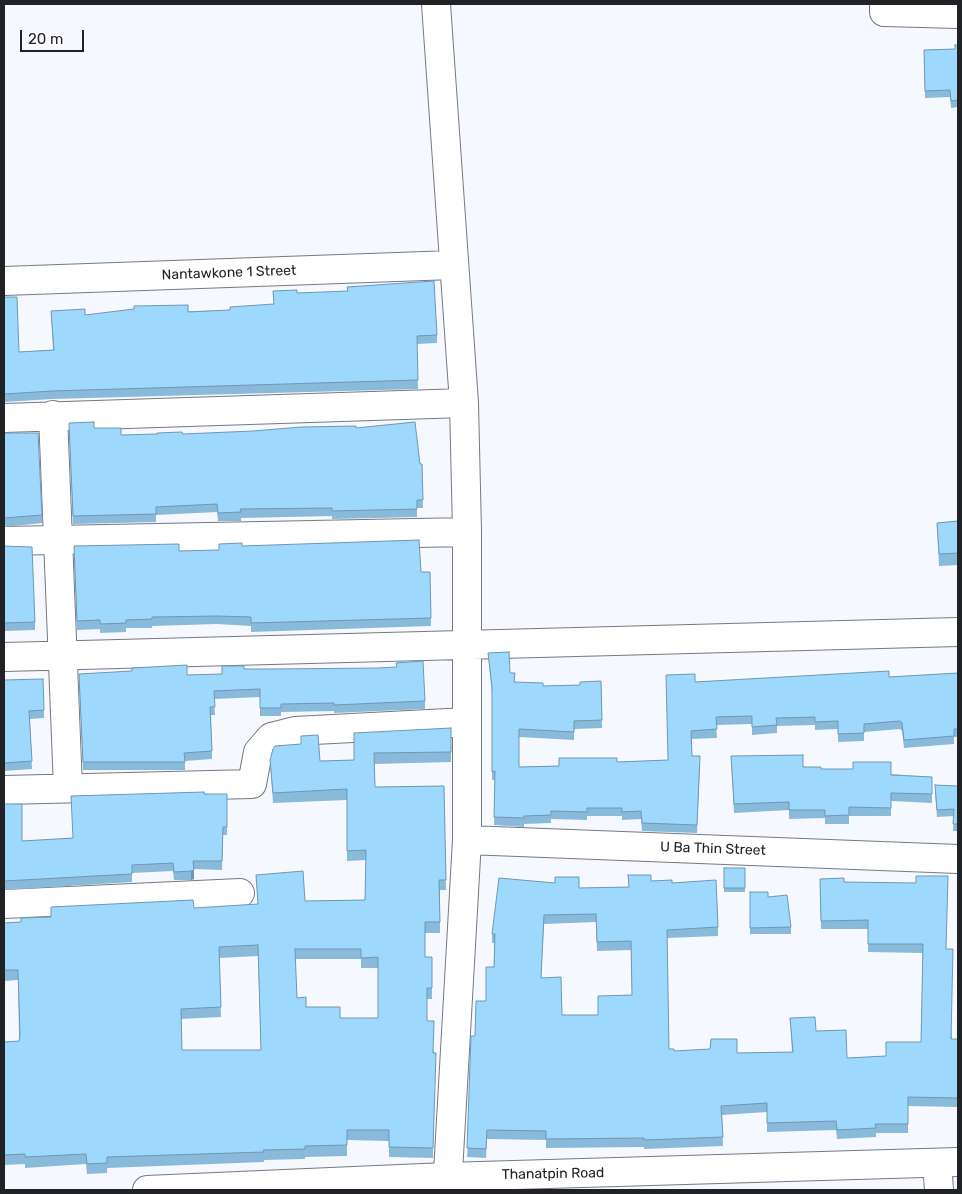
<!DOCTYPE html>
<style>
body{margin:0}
#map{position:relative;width:962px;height:1194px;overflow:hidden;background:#f5f8fe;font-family:Rubik,sans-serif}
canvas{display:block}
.frame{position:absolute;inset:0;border:5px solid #212225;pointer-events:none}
.scale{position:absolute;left:20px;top:30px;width:64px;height:22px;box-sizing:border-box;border:2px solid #212225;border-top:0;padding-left:6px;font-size:15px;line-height:18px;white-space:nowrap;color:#212225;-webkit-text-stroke:4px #fff;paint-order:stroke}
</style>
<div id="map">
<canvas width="962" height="1194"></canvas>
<div class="frame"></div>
<div class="scale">20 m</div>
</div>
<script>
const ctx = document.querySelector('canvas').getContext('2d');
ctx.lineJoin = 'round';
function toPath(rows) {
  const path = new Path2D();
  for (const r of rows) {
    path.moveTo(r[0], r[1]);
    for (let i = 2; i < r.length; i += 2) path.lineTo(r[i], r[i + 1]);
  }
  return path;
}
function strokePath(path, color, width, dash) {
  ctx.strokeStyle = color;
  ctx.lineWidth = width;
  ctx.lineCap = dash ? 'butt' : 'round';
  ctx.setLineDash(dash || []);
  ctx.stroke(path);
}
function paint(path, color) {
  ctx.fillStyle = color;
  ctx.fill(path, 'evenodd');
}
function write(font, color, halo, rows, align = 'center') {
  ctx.font = font + ' Rubik,sans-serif';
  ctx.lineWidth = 4;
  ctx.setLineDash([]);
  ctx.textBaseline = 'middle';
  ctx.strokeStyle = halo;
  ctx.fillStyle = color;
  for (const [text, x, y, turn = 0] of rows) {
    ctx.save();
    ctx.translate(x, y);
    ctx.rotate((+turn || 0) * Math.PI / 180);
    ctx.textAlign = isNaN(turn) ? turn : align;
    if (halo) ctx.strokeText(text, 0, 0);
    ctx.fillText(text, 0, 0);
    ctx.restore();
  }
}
const minor = toPath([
 [436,4,464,403,467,532,467,840,447,1190],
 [884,4,884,12,958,14],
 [4,281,453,265],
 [53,415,68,788],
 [4,418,464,403],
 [4,541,467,532],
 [4,657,958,632],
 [4,790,252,784,258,752,271,737,295,731,467,722],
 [467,840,958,859],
 [4,904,240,893],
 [937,1163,939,1190]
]);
const major = toPath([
 [147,1190,446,1177,958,1162]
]);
const wall = toPath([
 [958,45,958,107,951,108,950,97,925,98,924,50,955,49],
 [273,291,297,293,437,335,437,343,417,344,418,389,52,399,4,402,4,297,19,352,53,350,51,311,85,315,230,310,274,304],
 [94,428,121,435,183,434,356,428,420,464,422,464,423,508,417,508,417,517,332,519,332,516,241,518,241,521,218,521,217,512,156,515,156,522,73,524,69,432],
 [4,433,42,515,42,523,4,527],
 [958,521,958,565,939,566,937,523],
 [4,546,35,622,35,630,4,631],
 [242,546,421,572,430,572,431,626,251,632,251,626,217,624,152,626,152,628,126,628,126,632,100,633,100,629,77,630,74,555,219,550],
 [488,653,510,673,515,682,543,686,580,685,601,681,602,728,574,729,574,740,519,737,519,767,559,766,617,762,668,760,695,682,889,677,958,673,958,737,954,737,954,744,904,748,902,731,900,729,864,732,864,741,838,742,838,729,815,730,815,725,777,726,777,733,752,735,752,724,716,725,717,738,691,739,692,756,700,764,697,833,642,831,641,819,622,820,622,816,587,816,587,820,551,819,551,823,524,824,524,827,494,825,495,780,492,780,492,695],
 [244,669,425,701,425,709,334,713,334,711,281,712,281,716,260,716,260,697,214,699,215,715,211,715,212,759,185,761,185,770,83,770,79,682,187,675,222,674],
 [4,680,44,710,44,718,30,719,32,769,4,771],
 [451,728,451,762,374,764,375,787,444,786,446,890,440,890,440,933,425,933,425,957,432,957,432,999,427,999,427,1021,434,1053,433,1158,389,1157,389,1141,347,1140,347,1156,305,1157,305,1159,264,1160,264,1162,107,1168,107,1173,87,1174,86,1164,25,1168,25,1164,4,1165,4,1042,19,1041,19,1037,18,980,4,981,4,923,21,922,51,917,51,907,194,908,258,905,256,875,305,901,365,900,366,860,347,861,347,800,273,803,270,760,320,761,354,760],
 [258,956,261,1050,182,1050,181,1019,221,1017,219,958],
 [295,959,361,959,361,968,378,968,378,1018,340,1018,306,1007,297,998],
 [731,756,821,769,932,777,932,803,891,801,891,816,849,816,849,824,825,824,825,818,789,819,789,810,734,813],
 [958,786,958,831,953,831,954,816,937,817,935,792],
 [204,794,227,794,227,835,223,835,222,870,194,869,194,879,191,880,174,880,173,871,132,873,132,882,4,890,4,804,22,841,73,838],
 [724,868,745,868,745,892,724,892],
 [820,879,844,882,946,949,952,1039,958,1039,958,1107,908,1106,908,1133,876,1133,876,1137,837,1139,836,1130,767,1132,767,1112,722,1115,723,1146,644,1149,644,1147,546,1148,546,1140,487,1139,486,1158,467,1157,475,1036,486,1001,494,967,495,943,492,943,492,934,579,888,629,887,651,881,672,883,718,927,718,936,667,938,669,1049,674,1051,737,1053,792,1052,790,1018,816,1031,847,1058,886,1056,921,1042,923,953,868,952,868,929,821,929],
 [596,922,597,951,631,950,632,995,598,1015,562,1015,541,978,544,924],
 [750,892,768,897,791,927,791,934,750,934]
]);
const shadedWall = toPath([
 [194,870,194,879,191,880,191,871]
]);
const building = toPath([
 [955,45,958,45,958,100,951,101,950,90,925,91,924,50,955,49,955,45],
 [434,281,437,335,417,336,418,380,52,391,4,394,4,297,17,297,19,352,54,350,51,311,85,309,85,315,134,309,134,306,188,305,188,312,230,310,230,307,274,304,273,291,297,290,297,293,348,291,347,287,434,281],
 [94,422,94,428,121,428,121,435,157,434,157,433,182,432,183,434,253,431,301,427,356,426,356,428,415,422,420,464,422,464,423,500,417,500,417,509,332,511,332,508,240,509,241,512,218,513,217,504,156,507,156,514,73,516,69,423,94,422],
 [4,433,38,433,42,515,4,518,4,433],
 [958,521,958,553,939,554,937,523,958,521],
 [419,540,421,572,430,572,431,618,251,623,251,617,217,616,152,617,152,619,126,620,126,623,100,624,100,620,77,621,74,546,179,544,179,551,219,550,219,544,242,543,242,546,419,540],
 [4,546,32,547,35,622,4,623,4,546],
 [509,652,510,673,515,673,514,682,543,683,543,686,580,685,580,682,601,681,602,720,574,721,574,732,519,729,519,767,559,766,559,758,617,758,617,762,668,760,666,675,695,674,695,682,889,671,889,677,958,673,958,729,954,729,954,736,904,740,902,723,900,721,864,724,864,733,838,734,838,721,815,722,815,717,776,718,777,725,752,727,752,716,716,717,717,729,691,731,692,756,700,756,697,825,642,823,641,811,622,812,622,808,587,808,587,812,551,811,551,815,524,816,524,818,494,817,495,771,492,772,492,687,488,653,509,652],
 [423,661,425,701,334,705,334,703,281,704,281,708,260,708,260,689,214,691,215,707,210,707,212,751,184,753,185,762,83,762,79,674,132,671,132,668,187,665,187,675,222,674,222,666,244,666,244,669,273,669,378,668,397,667,396,663,423,661],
 [43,679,44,710,29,711,32,761,4,763,4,680,43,679],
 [451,728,451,752,374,753,375,787,444,786,446,880,439,880,440,922,425,922,425,957,432,957,432,988,427,988,427,1021,434,1021,433,1053,436,1053,433,1148,389,1147,389,1130,347,1130,347,1145,305,1146,305,1149,263,1150,264,1152,107,1157,107,1163,87,1164,86,1154,25,1157,25,1154,4,1155,4,1042,19,1041,20,1035,18,970,4,970,4,923,21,922,21,918,51,917,51,907,193,900,194,908,258,904,256,875,303,871,305,901,365,900,366,850,347,851,347,789,273,793,270,760,273,749,275,746,301,744,301,736,318,735,320,761,354,760,354,733,451,728],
 [258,945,261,1050,182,1050,181,1009,221,1007,219,947,258,945],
 [295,949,361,949,361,958,378,957,378,1018,340,1018,340,1007,306,1007,306,997,297,998,295,949],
 [803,755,803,767,821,767,821,769,853,769,853,762,891,762,891,775,932,777,932,794,891,793,891,808,849,807,849,815,825,816,825,810,789,810,789,802,734,804,731,756,803,755],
 [935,785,958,786,958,824,953,824,954,809,937,810,935,785],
 [204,792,204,794,227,794,227,827,223,827,222,861,193,861,194,870,191,871,174,872,173,863,132,865,132,874,4,881,4,804,22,804,22,841,73,838,71,796,204,792],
 [724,868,745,868,745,888,724,888,724,868],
 [628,875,651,875,651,881,672,880,672,883,716,880,718,927,667,930,669,1049,674,1049,674,1051,710,1049,711,1039,737,1039,737,1053,793,1052,790,1018,815,1017,816,1031,846,1030,847,1058,886,1056,886,1042,921,1042,923,944,868,944,868,920,821,921,820,879,844,878,844,882,916,883,916,876,948,876,946,949,953,949,951,1039,958,1039,958,1098,908,1097,908,1124,875,1124,876,1128,837,1130,836,1121,767,1123,767,1103,721,1106,723,1137,644,1140,644,1138,546,1139,546,1131,487,1130,486,1149,467,1148,471,1036,475,1036,476,1001,486,1001,486,967,494,967,495,934,492,934,499,878,555,883,555,877,579,877,579,888,629,887,628,875],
 [596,914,597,942,631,941,632,995,598,996,598,1015,562,1015,561,977,541,978,544,915,596,914],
 [750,892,768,892,768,897,787,895,791,927,750,928,750,892]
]);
const streetNames = [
 ["Nantawkone 1 Street",229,273,-2],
 ["U Ba Thin Street",713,849,2],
 ["Thanatpin Road",553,1174,-1]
];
strokePath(minor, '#767980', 30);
strokePath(major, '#767980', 30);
strokePath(minor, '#fff', 28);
strokePath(major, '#fff', 28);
paint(wall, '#89bada');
paint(shadedWall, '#6f97b1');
paint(building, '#9fd8fd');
strokePath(building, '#6f97b1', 1);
write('14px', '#212225', '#fff', streetNames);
</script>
